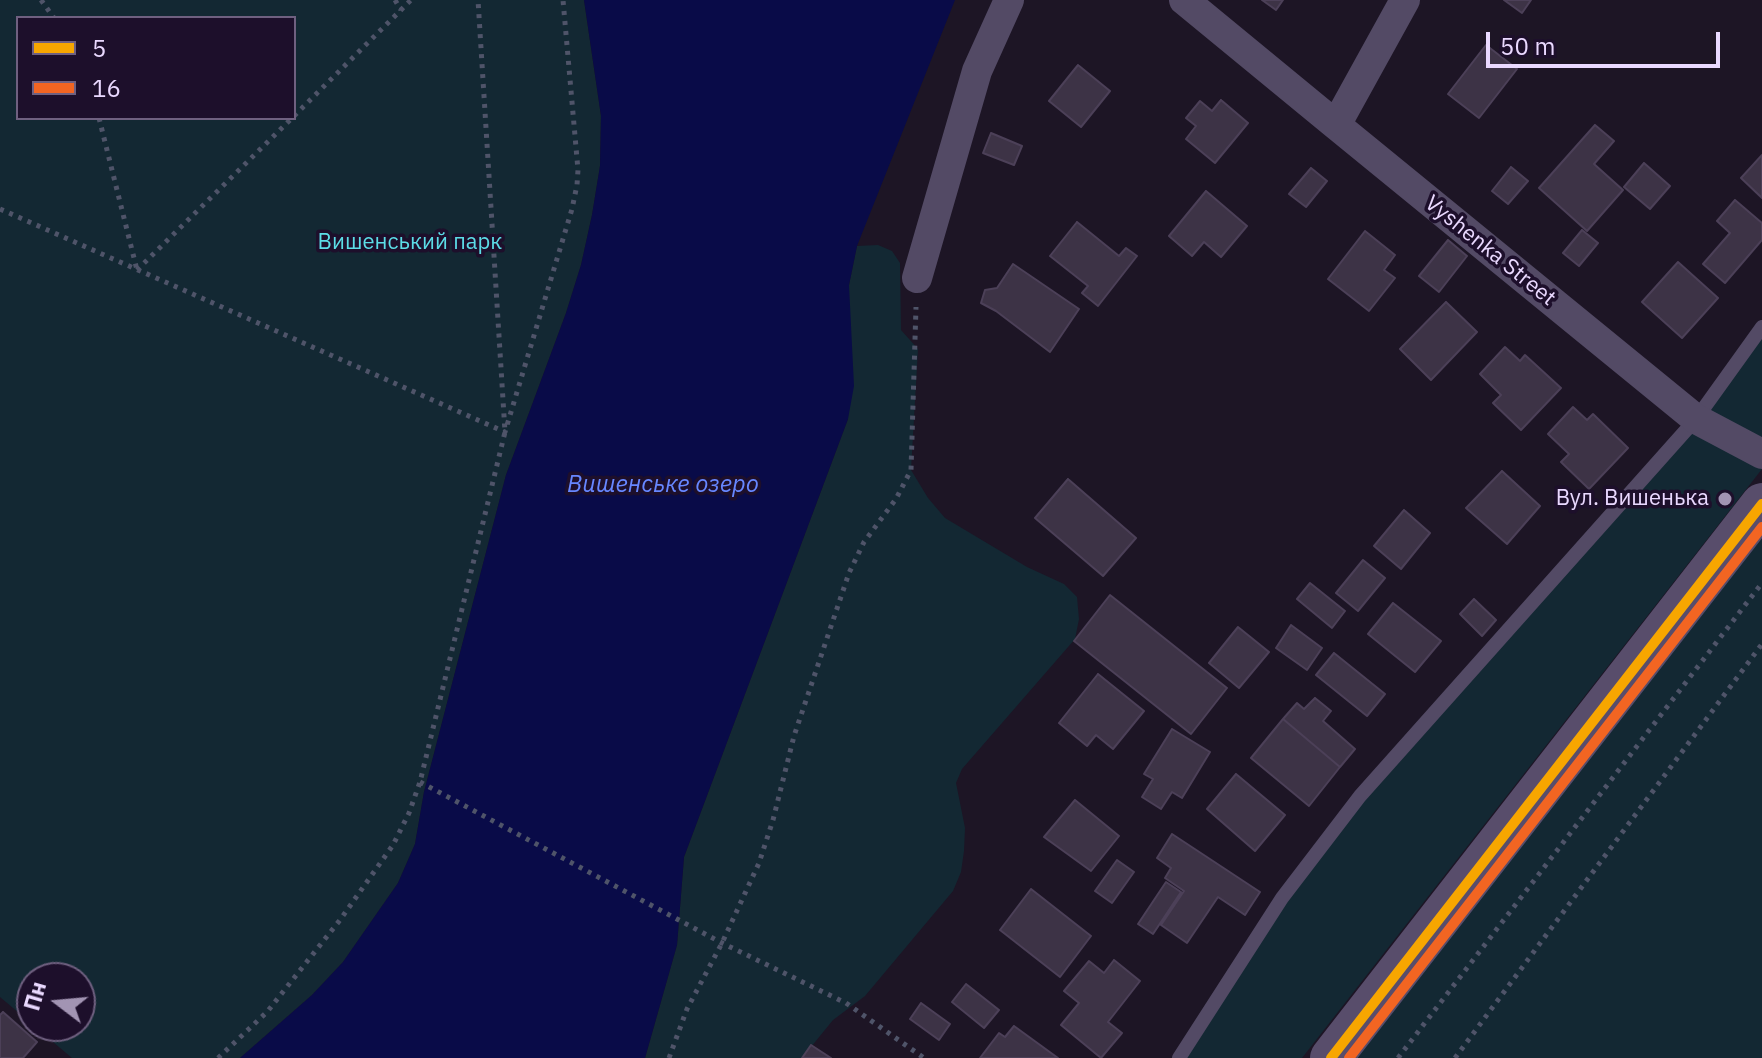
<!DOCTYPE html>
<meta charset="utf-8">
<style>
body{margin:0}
#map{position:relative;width:1762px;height:1058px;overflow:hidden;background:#1d1525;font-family:"IBM Plex Sans",sans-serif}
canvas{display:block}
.legend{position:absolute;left:16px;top:16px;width:280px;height:104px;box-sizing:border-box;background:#1d0f2b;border:2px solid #6f6080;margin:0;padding:10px 14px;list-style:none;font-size:24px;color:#ead9ff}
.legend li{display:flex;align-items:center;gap:16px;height:40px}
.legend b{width:40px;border:2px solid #6f6080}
.north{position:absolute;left:16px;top:962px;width:80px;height:80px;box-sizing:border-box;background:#1d0f2b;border:2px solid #6f6080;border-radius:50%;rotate:286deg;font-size:22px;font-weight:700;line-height:32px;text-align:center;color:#ead9ff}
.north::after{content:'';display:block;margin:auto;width:28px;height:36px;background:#a294b3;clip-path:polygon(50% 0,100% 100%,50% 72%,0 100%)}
.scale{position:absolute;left:1486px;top:32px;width:234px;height:36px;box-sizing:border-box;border:4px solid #ead9ff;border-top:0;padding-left:10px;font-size:24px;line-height:28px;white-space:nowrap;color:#ead9ff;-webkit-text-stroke:6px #1d0f2b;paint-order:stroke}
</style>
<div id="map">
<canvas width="1762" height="1058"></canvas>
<ul class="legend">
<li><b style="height:10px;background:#f7a600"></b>5</li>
<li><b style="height:10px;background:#f26522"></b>16</li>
</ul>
<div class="north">Пн</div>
<div class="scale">50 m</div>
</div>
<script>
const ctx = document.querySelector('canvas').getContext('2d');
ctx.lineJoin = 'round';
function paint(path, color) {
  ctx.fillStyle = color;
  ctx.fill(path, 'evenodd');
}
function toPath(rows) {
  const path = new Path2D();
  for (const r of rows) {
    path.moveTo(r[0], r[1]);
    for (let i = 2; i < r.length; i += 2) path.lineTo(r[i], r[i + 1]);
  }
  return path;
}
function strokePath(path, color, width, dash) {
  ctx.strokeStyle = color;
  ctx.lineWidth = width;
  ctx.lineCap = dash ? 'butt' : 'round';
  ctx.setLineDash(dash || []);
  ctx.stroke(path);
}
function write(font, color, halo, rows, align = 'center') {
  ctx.font = font + ' "IBM Plex Sans",sans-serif';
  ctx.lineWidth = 7;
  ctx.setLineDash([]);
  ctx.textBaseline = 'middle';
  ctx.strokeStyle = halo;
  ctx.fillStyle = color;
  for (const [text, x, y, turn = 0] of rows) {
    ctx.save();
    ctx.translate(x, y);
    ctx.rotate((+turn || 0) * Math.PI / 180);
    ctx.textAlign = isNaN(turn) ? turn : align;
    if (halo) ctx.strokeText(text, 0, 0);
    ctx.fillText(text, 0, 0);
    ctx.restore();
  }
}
const green = toPath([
 [0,0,584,0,601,116,600,166,592,215,581,265,566,313,506,475,424,792,415,844,398,883,343,962,312,995,240,1058,72,1058,34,1026,80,1026,80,978,32,978,32,1024,0,997],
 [18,18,294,18,294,118,18,118],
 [878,245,892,251,900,263,901,330,918,349,911,470,928,498,945,518,1027,567,1064,584,1077,597,1079,619,1075,639,962,769,956,783,965,828,964,851,961,872,953,891,865,996,833,1020,802,1058,645,1058,677,945,684,857,848,419,849,285,857,246],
 [1762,327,1762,469,1302,1058,1179,1058,1320,847,1696,419],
 [1762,504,1762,1058,1331,1058]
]);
const water = toPath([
 [584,0,955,0,857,246,849,285,854,386,848,419,684,857,677,945,645,1058,240,1058,312,995,343,962,398,883,415,844,424,792,506,475,566,313,581,265,592,215,600,166,601,116]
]);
const building = toPath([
 [1262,0,1283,0,1276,10,1262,0],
 [1504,0,1531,0,1522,13,1504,0],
 [1486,45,1517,69,1479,118,1448,94,1486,45],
 [1078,65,1110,91,1081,127,1049,101,1078,65],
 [1221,100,1248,123,1215,163,1186,139,1196,126,1186,118,1200,101,1212,111,1221,100],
 [1595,125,1614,141,1594,164,1623,190,1587,231,1539,188,1595,125],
 [991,133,1022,146,1014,165,983,153,991,133],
 [1762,155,1762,198,1741,178,1762,155],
 [1644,163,1670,186,1650,209,1624,187,1644,163],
 [1511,167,1528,181,1508,204,1492,191,1511,167],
 [1311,168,1327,181,1306,207,1289,194,1311,168],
 [1206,191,1247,226,1221,257,1204,242,1192,256,1169,236,1206,191],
 [1735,200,1762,223,1762,240,1725,283,1703,264,1730,233,1717,221,1735,200],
 [1077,222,1119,256,1126,248,1137,256,1098,306,1082,293,1088,286,1050,256,1077,222],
 [1582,230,1598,243,1579,266,1563,253,1582,230],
 [1365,231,1395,255,1384,270,1395,278,1369,311,1328,279,1365,231],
 [1448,240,1467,256,1439,292,1419,276,1448,240],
 [1678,262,1718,298,1682,338,1642,302,1678,262],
 [1013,264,1079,309,1050,352,996,311,981,303,985,290,997,288,1013,264],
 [1446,302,1477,332,1431,380,1400,349,1446,302],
 [1505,347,1520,361,1525,355,1561,388,1521,430,1493,403,1501,395,1480,374,1505,347],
 [1573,407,1587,420,1593,414,1628,448,1589,489,1561,462,1569,454,1548,434,1573,407],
 [1502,471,1540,506,1507,544,1466,508,1502,471],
 [1068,479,1136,538,1103,576,1035,518,1068,479],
 [1404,510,1430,533,1401,569,1374,546,1404,510],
 [1363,560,1385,578,1358,611,1336,593,1363,560],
 [1310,583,1345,611,1332,628,1297,599,1310,583],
 [1110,595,1227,688,1191,734,1074,641,1110,595],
 [1474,599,1496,620,1482,636,1460,614,1474,599],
 [1393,603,1441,641,1415,672,1368,634,1393,603],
 [1291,625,1322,648,1307,670,1276,648,1291,625],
 [1238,627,1269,652,1239,688,1209,663,1238,627],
 [1334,653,1385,694,1367,716,1316,675,1334,653],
 [1098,674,1144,711,1113,749,1096,735,1087,746,1059,723,1098,674],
 [1315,698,1331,711,1323,721,1355,749,1340,767,1283,719,1297,703,1304,709,1315,698],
 [1283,719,1340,767,1309,806,1251,758,1283,719],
 [1172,729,1210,752,1182,798,1172,792,1161,809,1142,797,1153,779,1144,774,1172,729],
 [1236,774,1285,815,1255,851,1207,809,1236,774],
 [1075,800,1119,836,1091,871,1044,837,1075,800],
 [1172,834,1260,892,1245,915,1218,897,1187,943,1161,925,1184,891,1165,878,1171,868,1157,858,1172,834],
 [1117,860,1134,872,1112,903,1095,891,1117,860],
 [1166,882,1181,892,1153,934,1138,924,1166,882],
 [1031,889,1091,936,1060,977,1000,930,1031,889],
 [1114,960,1140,981,1108,1022,1122,1033,1101,1058,1061,1025,1079,1003,1064,991,1089,961,1104,973,1114,960],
 [966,984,999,1010,984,1028,952,1002,966,984],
 [921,1003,950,1024,939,1040,910,1019,921,1003],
 [3,1012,37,1042,23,1058,0,1058,0,1015,3,1012],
 [1014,1026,1058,1058,980,1058,999,1033,1005,1037,1014,1026],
 [811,1045,831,1058,802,1058,811,1045]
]);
const path = toPath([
 [41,0,54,18],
 [395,0,401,10],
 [294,116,411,0],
 [99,118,137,270],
 [0,209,505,432,572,209,577,185,578,170,563,0],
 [137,270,292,118],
 [420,782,722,943,846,1003,924,1058],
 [218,1058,267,1012,340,920,393,845,409,813,420,782,505,432,478,0],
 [669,1058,687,1009,722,943,759,863,773,820,794,736,849,573,864,542,896,499,911,470,916,307],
 [1398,1058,1762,583],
 [1455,1058,1762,644]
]);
const service = toPath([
 [1179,1058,1282,898,1360,796,1696,419,1762,327]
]);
const minor = toPath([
 [1184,0,1336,125],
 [1405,0,1336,125,1696,419,1762,454],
 [917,278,977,71,1009,0]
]);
const secondary = toPath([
 [1331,1058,1762,504]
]);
const bus1 = toPath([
 [1331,1058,1762,504]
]);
const bus2 = toPath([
 [1349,1058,1762,527]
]);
const markers = [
 [1725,499,8,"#a294b3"]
];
const parkNames = [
 ["Вишенський парк",410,243]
];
const streetNames = [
 ["Vyshenka Street",1490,251,39]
];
const poiNames = [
 ["Вул. Вишенька",1709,499]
];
const waterNames = [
 ["Вишенське озеро",663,485]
];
paint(green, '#132833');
paint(water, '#090b48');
paint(building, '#3d3346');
strokePath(building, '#4c4058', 2);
strokePath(path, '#4f5469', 5, [4, 6]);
strokePath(service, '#534a65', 14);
strokePath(minor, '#534a65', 30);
strokePath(secondary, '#584d6b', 42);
strokePath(bus1, '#f7a600', 10);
strokePath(bus2, '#f26522', 10);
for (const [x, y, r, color] of markers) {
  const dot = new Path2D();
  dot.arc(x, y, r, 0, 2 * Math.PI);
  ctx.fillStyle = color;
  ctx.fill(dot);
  strokePath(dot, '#1d0f2b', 3);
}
write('22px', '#5cdde7', '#1d0f2b', parkNames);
write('22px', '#ead9ff', '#1d0f2b', streetNames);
write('22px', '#ead9ff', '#1d0f2b', poiNames, 'right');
write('italic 24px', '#6787ff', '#1d0f2b', waterNames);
</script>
